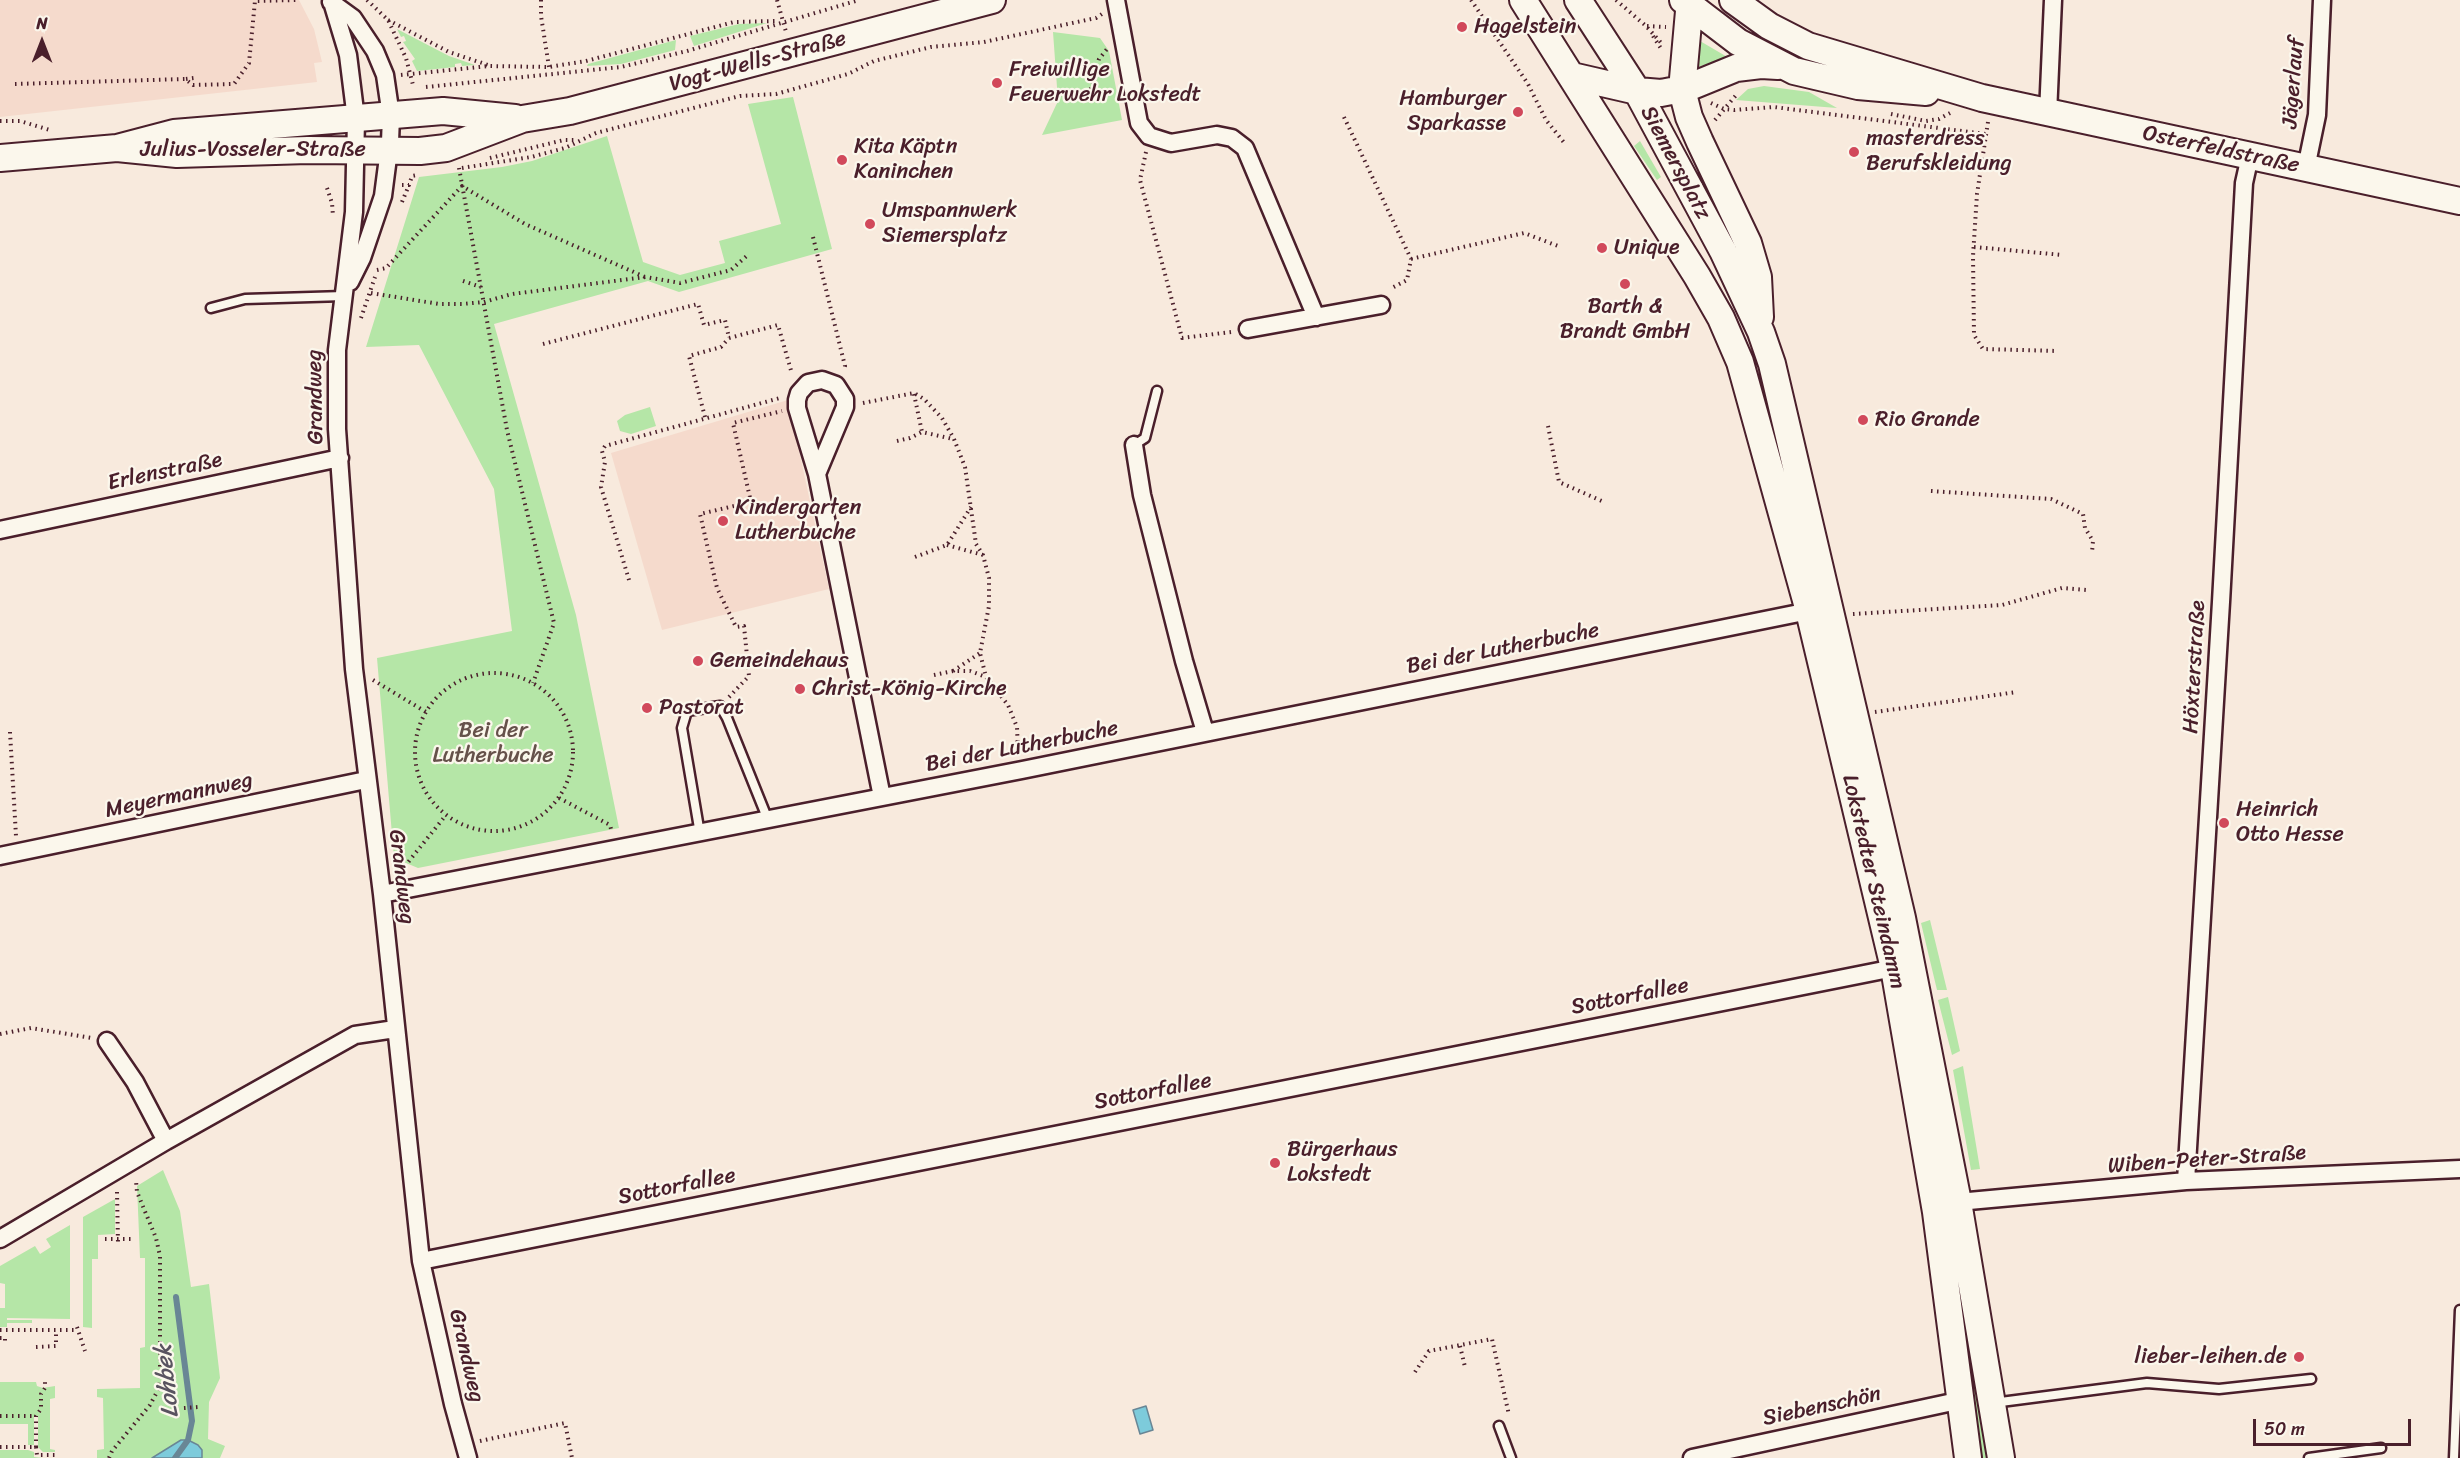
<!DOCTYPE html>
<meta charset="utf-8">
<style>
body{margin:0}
#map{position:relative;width:2460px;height:1458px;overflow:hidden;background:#f8eadd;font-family:Sriracha,sans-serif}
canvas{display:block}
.north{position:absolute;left:12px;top:12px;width:60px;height:60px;-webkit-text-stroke:4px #fbf7ec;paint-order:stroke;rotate:0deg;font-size:16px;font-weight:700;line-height:24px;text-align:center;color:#4a1f2b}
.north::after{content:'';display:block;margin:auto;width:21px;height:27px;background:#4a1f2b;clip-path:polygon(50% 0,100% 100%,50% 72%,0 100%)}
.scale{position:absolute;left:2253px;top:1419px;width:158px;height:27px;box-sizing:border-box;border:3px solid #4a1f2b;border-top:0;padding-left:8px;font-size:18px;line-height:21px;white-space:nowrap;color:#4a1f2b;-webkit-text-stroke:4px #fbf7ec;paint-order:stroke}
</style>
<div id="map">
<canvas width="2460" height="1458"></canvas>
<div class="north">N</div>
<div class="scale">50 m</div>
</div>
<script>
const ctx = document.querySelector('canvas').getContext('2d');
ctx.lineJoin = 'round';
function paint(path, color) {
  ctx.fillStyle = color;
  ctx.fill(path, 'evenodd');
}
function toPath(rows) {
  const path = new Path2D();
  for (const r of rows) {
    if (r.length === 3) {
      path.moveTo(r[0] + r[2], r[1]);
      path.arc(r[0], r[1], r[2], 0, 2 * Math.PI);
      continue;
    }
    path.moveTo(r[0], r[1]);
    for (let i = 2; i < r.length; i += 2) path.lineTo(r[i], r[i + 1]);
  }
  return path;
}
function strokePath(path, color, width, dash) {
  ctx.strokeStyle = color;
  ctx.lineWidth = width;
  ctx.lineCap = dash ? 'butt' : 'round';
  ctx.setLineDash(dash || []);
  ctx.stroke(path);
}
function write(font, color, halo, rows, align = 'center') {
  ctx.font = font + ' Sriracha,sans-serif';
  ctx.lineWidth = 4.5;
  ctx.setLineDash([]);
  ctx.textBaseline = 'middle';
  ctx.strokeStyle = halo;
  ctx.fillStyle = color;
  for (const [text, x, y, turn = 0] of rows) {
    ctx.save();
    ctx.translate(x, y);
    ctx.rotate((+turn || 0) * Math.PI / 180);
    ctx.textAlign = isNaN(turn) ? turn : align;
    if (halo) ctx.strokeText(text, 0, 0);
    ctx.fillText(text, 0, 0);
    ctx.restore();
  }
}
const built = toPath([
 [0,0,299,0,314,29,322,62,314,63,317,82,0,117],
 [788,400,829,589,662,630,611,453]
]);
const green = toPath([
 [767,23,694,46,690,36,739,24],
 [397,29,449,56,475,65,462,66,461,63,455,64,455,67,417,71,412,61,415,59,403,42,406,41,404,36,401,37],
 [1053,32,1100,38,1109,51,1122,120,1042,135,1058,101],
 [676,40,675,50,621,64,587,66,588,64],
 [1700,41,1729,58,1697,67],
 [1764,86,1809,92,1837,108,1736,100,1748,89],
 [793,97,832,249,679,292,648,281,494,324,576,615,619,828,418,868,394,858,377,658,512,631,494,489,419,345,366,347,419,177,502,167,532,161,607,136,643,262,680,275,725,263,719,241,781,224,748,104],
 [1640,141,1661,177,1657,180,1634,146],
 [650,407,656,426,631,434,620,431,617,421,625,415],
 [1930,920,1947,990,1937,990,1921,923],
 [1948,997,1960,1051,1952,1055,1938,1000],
 [1963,1066,1980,1169,1971,1170,1953,1070],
 [163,1170,180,1211,191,1287,209,1284,220,1378,209,1402,208,1439,225,1446,220,1458,97,1458,97,1450,104,1449,103,1398,97,1397,97,1389,140,1388,140,1348,145,1347,145,1258,140,1258,137,1186],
 [115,1199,115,1234,98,1235,98,1259,92,1259,92,1328,83,1327,83,1217],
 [70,1225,70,1319,7,1318,7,1320,32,1320,32,1323,7,1323,7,1327,0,1327,0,1308,5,1308,5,1284,0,1283,0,1266,35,1246,40,1254,51,1247,46,1239],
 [1975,1368,1990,1458,1981,1458,1971,1369],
 [0,1382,36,1382,37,1386,43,1388,55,1386,55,1398,50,1399,50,1449,55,1450,55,1452,43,1452,38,1447,38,1416,34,1416,34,1445,28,1445,28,1424,0,1424],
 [0,1450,28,1450,34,1452,34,1457,43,1458,0,1458]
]);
const water = toPath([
 [1146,1406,1153,1430,1140,1434,1133,1410,1146,1406],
 [181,1440,188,1440,198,1445,202,1450,202,1458,152,1458,181,1440]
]);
const stream = toPath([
 [175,1458,188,1440,192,1421,176,1297]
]);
const path = toPath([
 [367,0,388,20,406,58,413,85],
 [541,0,541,16,549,67],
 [777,0,786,32],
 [1471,0,1528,84,1546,120,1566,145],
 [1616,0,1646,26,1663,45],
 [388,20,449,52,488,65],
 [1647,26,1666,27],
 [1653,36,1662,50],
 [401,75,489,66,549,67,586,61,734,22,777,21],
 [186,79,194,78],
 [15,84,185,79,193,85,234,84,249,63,255,1,296,0],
 [426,87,621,67,687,51,859,0],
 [1089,95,1099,59,1107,49],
 [1711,103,1724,109,1734,110,1774,107,1986,134],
 [1891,114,1926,121,1939,119,1950,113],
 [1344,117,1411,259,1407,280,1390,289],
 [1715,120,1737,94],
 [0,121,20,121,50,130],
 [1988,122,1977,194,1973,256,1974,335,1983,349,2058,351],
 [1146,152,1140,180,1182,338,1231,332],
 [490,158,564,140,577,140],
 [459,168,507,430,554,623,533,683],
 [462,168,531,157,565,148,596,133,740,96,776,94,848,74,874,61,931,47,984,42,1096,18,1102,14],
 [402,185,409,185,412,176,417,175],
 [327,188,332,203,333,216],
 [402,202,409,185],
 [813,237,845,366,844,369],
 [1974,247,2063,255],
 [1411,259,1524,233,1558,246],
 [377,270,386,268,462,186,525,224,645,277],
 [463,281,481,287],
 [371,293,439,304,462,304,484,302,512,294,646,277,680,283,731,270,749,254],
 [361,318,375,277],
 [543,344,698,304,704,325,725,320,729,338,778,325,792,374],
 [914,394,922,432],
 [863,403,914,393,924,399,942,418,954,439,965,467,976,544,983,555,989,578,989,606,980,653,986,677],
 [705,417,689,356,721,347,729,338],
 [1548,426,1559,482,1604,502],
 [897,441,910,438,922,432,953,439],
 [1931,491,2051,499,2083,514,2085,528,2093,541,2092,552],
 [947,545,983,555],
 [915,557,947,545,971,507],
 [629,580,601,487,605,462,602,451,605,446,780,398],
 [1853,614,2002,605,2062,588,2087,590],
 [953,671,980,653],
 [494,752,79],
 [934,675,953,671,970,671,986,677,1008,705,1017,727,1018,752],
 [373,680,426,712],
 [729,697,749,676,744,626,736,627,717,588,700,514,751,502,733,423,782,411],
 [1875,712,2017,692],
 [10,732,16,836],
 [559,798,610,825,612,833],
 [401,871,446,815],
 [0,1034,31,1028,92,1038],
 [117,1192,118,1243],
 [105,1239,131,1239],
 [77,1327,85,1351],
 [0,1330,77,1330],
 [0,1338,5,1338,5,1341],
 [1460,1346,1465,1367],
 [36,1347,56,1346,56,1330],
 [1415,1372,1429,1351,1492,1339,1509,1415],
 [184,1408,198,1407],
 [0,1416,36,1416],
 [480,1441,565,1423,572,1458],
 [0,1447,36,1447,37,1455,55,1455],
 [36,1447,36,1416,41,1409,41,1394,45,1388,45,1380],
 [109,1458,112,1451,150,1405,158,1390,160,1374,160,1256,156,1238,137,1192,136,1181]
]);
const lane = toPath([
 [211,308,245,299,344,296],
 [1134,445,1145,438,1157,391],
 [700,834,682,728,687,711,720,706,727,718,768,820],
 [1993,1403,2147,1383,2219,1389,2311,1379],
 [1499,1426,1511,1458],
 [2309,1458,2381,1448],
 [2454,1458,2460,1310]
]);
const street = toPath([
 [1116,0,1139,123,1149,136,1171,143,1217,135,1232,138,1245,148,1316,317],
 [331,2,353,18,375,51,385,75,391,116,390,142,383,196,362,258,350,282],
 [332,2,348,55,356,119,354,212,337,350,337,429,354,669,382,894,421,1261,453,1404,468,1458],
 [2048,114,2053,0],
 [2306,168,2317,115,2322,0],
 [1248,329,1381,305],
 [1134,445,1142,495,1184,661,1205,732],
 [817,474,797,408,797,400,799,393,808,383,822,380,836,385,845,399,845,407,817,474,882,797],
 [0,530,340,458],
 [0,856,366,780],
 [382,894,1022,770,1809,611],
 [107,1041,135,1082,166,1141],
 [2186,1181,2221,602,2244,183,2250,156],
 [1958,1202,2186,1181,2460,1169],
 [0,1239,166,1141,355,1035,395,1029],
 [421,1261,1894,968],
 [1692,1458,1962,1400]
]);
const primary = toPath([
 [1523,0,1697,276,1721,318,1740,362,1809,611,1894,968,1936,1212,1968,1458],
 [1578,0,1637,91,1723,251,1761,332,1772,364,1902,918,1958,1202,2001,1458],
 [1683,0,1738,42,1794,71,1858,86,1926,92],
 [1690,0,1682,90,1689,117,1700,142,1748,243,1758,277,1760,317],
 [1733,0,1769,26,1808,46,1982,98,2460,201],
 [1572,76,1637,91,1661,93,1687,88,1736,68,1761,65,1778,66],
 [117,148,177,154,308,150,420,151,446,148,522,119,570,111,992,0],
 [0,158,117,148,174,133,443,111,515,118]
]);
const markers = [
 [1462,27,6,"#d1495b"],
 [997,83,6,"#d1495b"],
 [1518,112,6,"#d1495b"],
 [1854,152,6,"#d1495b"],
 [842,160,6,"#d1495b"],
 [870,224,6,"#d1495b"],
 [1602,248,6,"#d1495b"],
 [1625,284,6,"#d1495b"],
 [1863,420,6,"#d1495b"],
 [723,521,6,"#d1495b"],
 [698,661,6,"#d1495b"],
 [800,689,6,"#d1495b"],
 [647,708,6,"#d1495b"],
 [2224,823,6,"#d1495b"],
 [1275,1163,6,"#d1495b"],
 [2299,1357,6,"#d1495b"]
];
const poiNames = [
 ["Hagelstein",1474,27],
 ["Freiwillige",1009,70],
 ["Feuerwehr Lokstedt",1009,95],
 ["Hamburger",1506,99,"right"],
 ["Sparkasse",1506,124,"right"],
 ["masterdress",1866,139],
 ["Berufskleidung",1866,164],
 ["Kita Käptn",854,147],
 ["Kaninchen",854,172],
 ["Umspannwerk",882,211],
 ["Siemersplatz",882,236],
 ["Unique",1614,248],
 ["Barth &",1625,307,"center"],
 ["Brandt GmbH",1625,332,"center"],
 ["Rio Grande",1875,420],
 ["Kindergarten",735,508],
 ["Lutherbuche",735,533],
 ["Gemeindehaus",710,661],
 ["Christ-König-Kirche",812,689],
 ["Pastorat",659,708],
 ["Heinrich",2236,810],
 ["Otto Hesse",2236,835],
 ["Bürgerhaus",1287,1150],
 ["Lokstedt",1287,1175],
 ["lieber-leihen.de",2287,1357,"right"]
];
const streetNames = [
 ["Vogt-Wells-Straße",758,62,-15],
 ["Jägerlauf",2294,83,-86],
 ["Julius-Vosseler-Straße",253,150],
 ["Osterfeldstraße",2221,150,12],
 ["Siemersplatz",1675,163,62],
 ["Grandweg",316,397,-91],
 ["Erlenstraße",165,472,-12],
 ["Bei der Lutherbuche",1503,649,-11],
 ["Höxterstraße",2195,667,-87],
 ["Bei der Lutherbuche",1022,747,-11],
 ["Meyermannweg",179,796,-12],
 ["Grandweg",401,877,83],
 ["Lokstedter Steindamm",1873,882,77],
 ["Sottorfallee",1630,997,-11],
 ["Sottorfallee",1153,1092,-11],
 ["Wiben-Peter-Straße",2207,1160,-4],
 ["Sottorfallee",677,1187,-11],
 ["Grandweg",466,1356,77],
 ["Siebenschön",1822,1407,-12]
];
const parkNames = [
 ["Bei der",493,731],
 ["Lutherbuche",493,756]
];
const waterNames = [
 ["Lohbek",168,1381,-96]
];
paint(built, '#f5dacc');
paint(green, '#b5e6a7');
paint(water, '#7dcbdb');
strokePath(water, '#698695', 1.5);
strokePath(stream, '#698695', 6);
strokePath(lane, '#4a1f2b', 13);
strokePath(street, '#4a1f2b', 21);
strokePath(primary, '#4a1f2b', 30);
strokePath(path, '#4a1f2b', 4, [1.5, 4.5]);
strokePath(lane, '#fbf7ec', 8);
strokePath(street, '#fbf7ec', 16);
strokePath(primary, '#fbf7ec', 26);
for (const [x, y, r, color] of markers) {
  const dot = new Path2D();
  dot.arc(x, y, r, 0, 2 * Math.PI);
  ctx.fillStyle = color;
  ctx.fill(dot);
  strokePath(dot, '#fbf7ec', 2);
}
write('22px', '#4a1f2b', '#fbf7ec', poiNames, 'left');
write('22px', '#4a1f2b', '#fbf7ec', streetNames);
write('22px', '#65514a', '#fbf7ec', parkNames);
write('italic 24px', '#595360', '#fbf7ec', waterNames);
</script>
